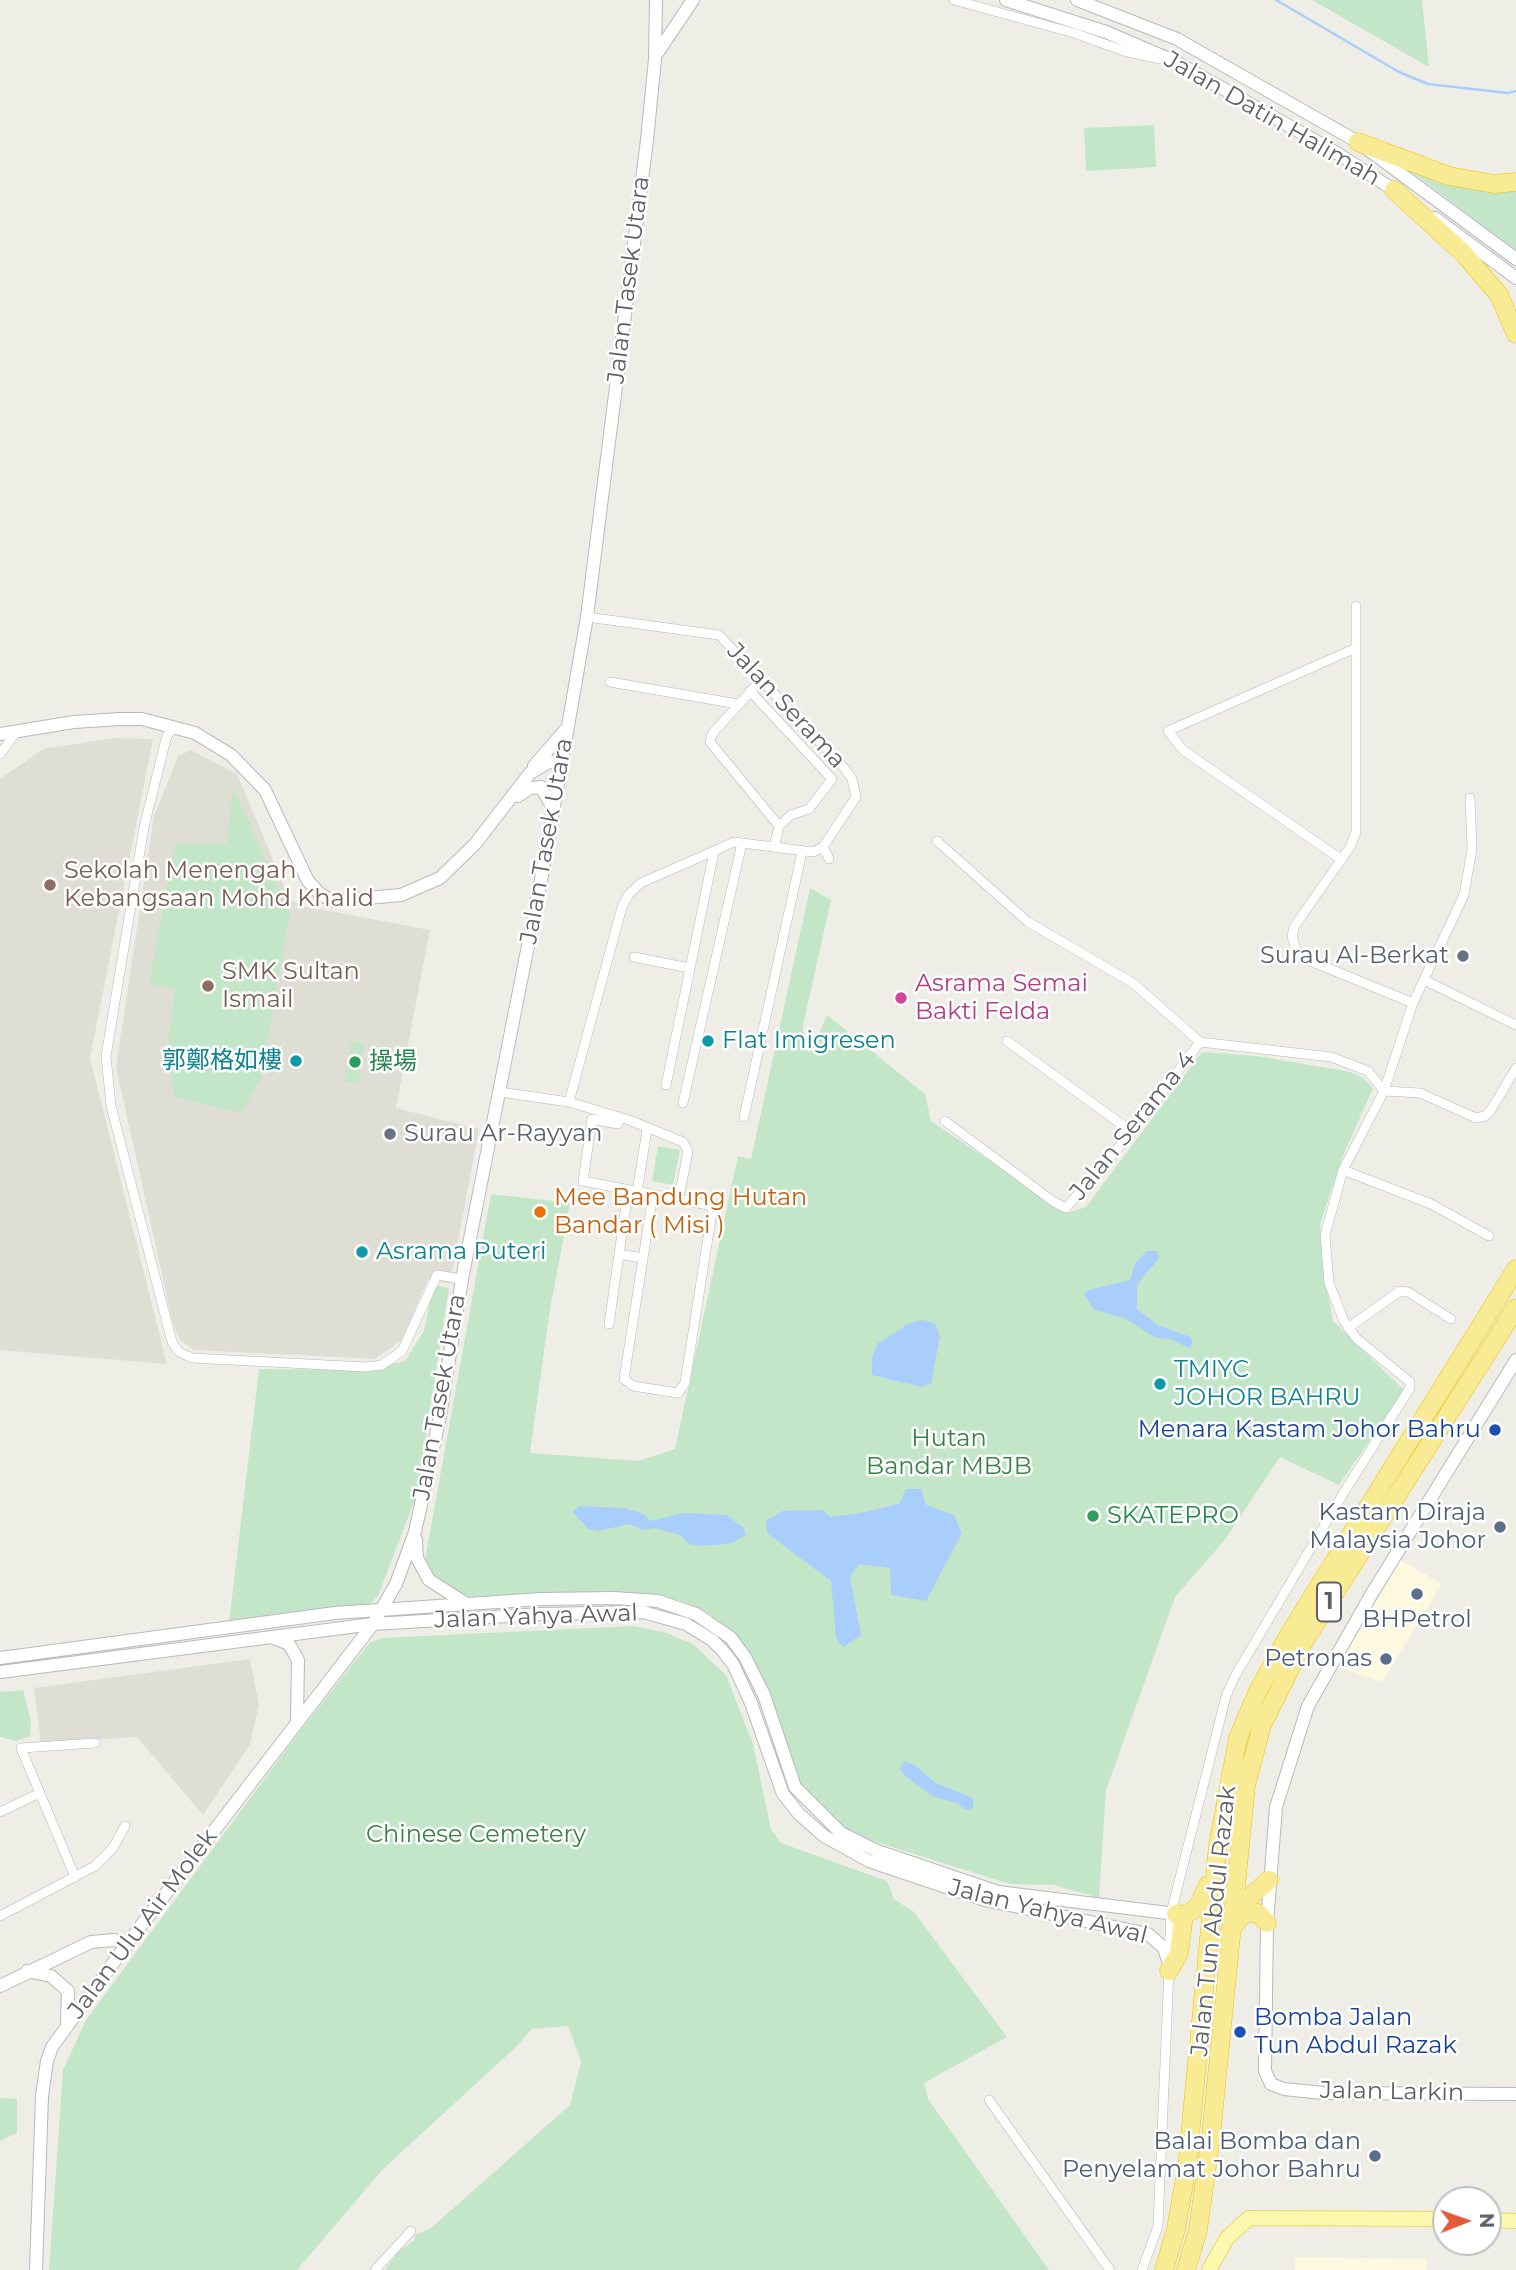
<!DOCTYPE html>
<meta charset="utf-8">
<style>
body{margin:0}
#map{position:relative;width:1516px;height:2270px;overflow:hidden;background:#efeee6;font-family:Montserrat,sans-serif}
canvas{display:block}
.north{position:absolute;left:1432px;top:2186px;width:70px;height:70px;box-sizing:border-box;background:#fff;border:2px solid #bfbfc2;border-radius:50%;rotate:89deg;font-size:19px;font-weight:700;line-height:28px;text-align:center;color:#5e6066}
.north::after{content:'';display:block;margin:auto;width:24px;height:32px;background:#e35a39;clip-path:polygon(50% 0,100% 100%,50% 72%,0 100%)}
</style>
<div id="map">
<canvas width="1516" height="2270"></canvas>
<div class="north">N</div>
</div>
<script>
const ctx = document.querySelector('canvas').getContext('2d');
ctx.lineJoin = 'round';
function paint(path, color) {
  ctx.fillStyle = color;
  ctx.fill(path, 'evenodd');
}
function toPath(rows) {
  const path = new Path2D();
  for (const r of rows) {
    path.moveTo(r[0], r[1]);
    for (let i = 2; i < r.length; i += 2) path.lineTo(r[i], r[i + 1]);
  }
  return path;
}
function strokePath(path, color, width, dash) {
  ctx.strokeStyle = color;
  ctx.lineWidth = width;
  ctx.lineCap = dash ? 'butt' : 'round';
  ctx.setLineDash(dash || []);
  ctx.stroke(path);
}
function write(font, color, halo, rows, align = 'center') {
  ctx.font = font + ' Montserrat,"Noto Sans SC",sans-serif';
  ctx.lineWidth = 5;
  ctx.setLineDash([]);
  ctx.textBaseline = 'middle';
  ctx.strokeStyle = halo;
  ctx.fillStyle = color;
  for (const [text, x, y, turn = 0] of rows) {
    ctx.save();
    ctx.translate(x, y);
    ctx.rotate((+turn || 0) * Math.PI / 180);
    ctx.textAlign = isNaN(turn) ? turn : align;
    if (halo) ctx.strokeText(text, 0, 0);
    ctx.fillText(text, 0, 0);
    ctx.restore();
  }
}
const commercial = toPath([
 [1401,1560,1442,1584,1382,1682,1337,1667],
 [1295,2257,1427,2259,1427,2270,1295,2270]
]);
const education = toPath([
 [113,738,153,739,90,1058,167,1364,0,1350,0,779,43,749],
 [191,750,237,774,290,900,303,906,430,930,396,1108,479,1129,450,1284,428,1279,402,1340,375,1359,194,1350,180,1340,173,1324,116,1067,154,816,178,756],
 [250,1659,259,1705,250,1744,203,1815,137,1737,41,1743,34,1688]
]);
const green = toPath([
 [1312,0,1422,0,1429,67],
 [1154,125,1156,167,1086,171,1084,128],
 [1398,161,1516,185,1516,251],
 [233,788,290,913,261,1078,242,1113,174,1097,168,1040,175,989,149,984,175,843,226,844],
 [810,888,831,900,802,1030,813,1047,827,1015,925,1094,931,1121,1067,1213,1086,1207,1202,1052,1257,1056,1350,1072,1362,1077,1373,1088,1342,1158,1320,1224,1324,1272,1333,1321,1404,1390,1339,1485,1280,1457,1224,1541,1175,1597,1106,1790,1099,1898,1054,1885,1010,1884,844,1832,807,1797,735,1636,709,1614,679,1600,595,1593,472,1597,443,1590,425,1560,491,1194,570,1203,549,1315,530,1453,638,1461,675,1449,738,1156,751,1159],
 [351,1041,365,1044,358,1083,344,1081],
 [658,1146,680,1150,673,1185,652,1181],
 [433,1285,449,1288,417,1494,378,1596,367,1607,229,1623,259,1369,367,1370,405,1361,424,1331],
 [633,1626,664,1632,693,1644,726,1675,753,1744,771,1829,781,1843,887,1881,894,1899,914,1912,1007,2037,924,2083,928,2099,1049,2270,385,2270,397,2252,415,2240,415,2235,431,2228,570,2105,581,2061,568,2026,532,2029,517,2046,383,2169,297,2270,49,2270,63,2070,86,2020,294,1739,370,1642,382,1638],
 [23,1690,31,1721,30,1736,16,1741,0,1737,0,1692],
 [0,2098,17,2099,17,2133,0,2141]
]);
const water = toPath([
 [1147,1251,1157,1251,1159,1258,1137,1285,1137,1309,1158,1325,1188,1336,1193,1341,1190,1349,1171,1339,1156,1338,1124,1318,1094,1310,1084,1294,1088,1290,1130,1280,1135,1263],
 [922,1320,935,1323,940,1336,931,1384,922,1387,872,1375,872,1358,877,1344,908,1324],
 [906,1489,921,1489,926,1505,954,1515,962,1533,926,1601,891,1595,890,1568,859,1564,850,1577,861,1635,843,1647,836,1638,831,1581,767,1533,766,1520,783,1511,823,1510,830,1517,859,1513,899,1504],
 [579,1506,625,1508,643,1514,651,1521,683,1513,726,1515,744,1528,746,1535,732,1543,702,1546,689,1544,680,1535,654,1528,643,1530,629,1524,599,1531,588,1529,573,1512],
 [904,1761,915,1765,934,1782,973,1798,973,1807,970,1810,965,1809,956,1803,932,1796,905,1776,900,1769]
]);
const stream = toPath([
 [1276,0,1399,72,1428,84,1508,93,1516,91]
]);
const street = toPath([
 [954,0,1074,33,1127,52,1161,59],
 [1356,606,1356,832,1350,847,1294,927,1292,937,1296,949,1303,958,1413,1003],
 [761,680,712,734,710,742,779,826,774,847],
 [610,682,738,704],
 [750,691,832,779,809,809,791,815,779,826],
 [177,728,169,732,166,739,144,827,106,1056,111,1106,172,1342,179,1352,192,1358,366,1367,382,1365,402,1351,437,1275,462,1279],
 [0,754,17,731],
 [937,841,1028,922,1133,983,1200,1042,1331,1057,1368,1071,1384,1091,1420,1093,1476,1118,1485,1116,1491,1110,1516,1068],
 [823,847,829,859],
 [1342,860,1183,750,1168,731,1356,648],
 [634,957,689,968],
 [1424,980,1516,1025],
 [1007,1041,1132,1132],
 [666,1085,714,852],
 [500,1092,569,1102,629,1120,683,1142,688,1151,679,1198],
 [569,1102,622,907,629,894,641,883,734,842,813,852,823,847,856,797,852,779,846,770,719,635,587,617],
 [683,1103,742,843],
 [619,1117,618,1124,592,1119,583,1181,713,1206,685,1383,678,1393,633,1386,624,1379,653,1195],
 [744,1117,802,852],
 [945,1121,1054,1202,1066,1208,1132,1132,1200,1042],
 [1343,1170,1431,1204,1489,1236],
 [637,1192,647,1130],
 [619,1254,643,1258],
 [609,1324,628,1191],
 [1348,1328,1400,1291,1408,1292,1451,1319],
 [0,1812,40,1793],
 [75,1877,21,1748,95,1743],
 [0,1916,95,1866,113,1848,125,1826],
 [1169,1956,1171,1913,1226,1696,1235,1676,1346,1489,1410,1388,1410,1382,1356,1338,1344,1321,1329,1283,1325,1235,1343,1170,1384,1091,1413,1003,1464,895,1472,849,1470,798],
 [989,2100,1110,2270],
 [375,2270,411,2231],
 [1142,2270,1158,2226,1169,1970]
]);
const secondary = toPath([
 [1006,0,1106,32,1176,62,1337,153,1400,194],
 [1077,0,1177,39,1358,142,1516,259],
 [658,52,693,0],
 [1435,218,1516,278],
 [0,734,74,722,120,719,142,719,195,733,231,755,265,790,308,881,320,894,333,901,401,895,440,878,475,844,530,773,549,762,562,761],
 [534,766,566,729],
 [518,796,530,788,541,787,553,808],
 [1516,1360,1371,1595,1308,1706,1276,1807,1267,1923,1265,2071,1271,2084,1284,2089,1323,2093,1516,2094],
 [416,1540,417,1558,429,1580,465,1603],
 [271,1637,289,1644,298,1660,297,1719],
 [0,1658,335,1613,541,1599,614,1598,658,1601,696,1614,731,1638,745,1657,764,1695,795,1787,841,1833,877,1851,998,1892,1176,1914],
 [0,1672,373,1624,542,1614,643,1612,686,1624,712,1640,722,1650,733,1664,751,1703,783,1794,799,1814,824,1836,869,1861,985,1900,1148,1934,1164,1948,1169,1964],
 [27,1971,51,1976,68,1991,67,2022],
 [0,1986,91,1942,114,1940,127,1944],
 [36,2270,42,2096,47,2061,52,2047,127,1944,373,1624,396,1584,415,1532,440,1416,462,1279,542,875,587,617,647,140,655,59,656,0]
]);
const primary = toPath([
 [1488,2220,1516,2221],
 [1209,2270,1227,2238,1249,2218,1446,2219]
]);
const highway = toPath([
 [1358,142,1449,176,1494,184,1516,182],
 [1394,190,1464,254,1499,295,1516,334],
 [1244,1913,1258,1913,1267,1923],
 [1176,1914,1184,1915,1197,1908,1208,1885],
 [1230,1931,1244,1913,1249,1898,1269,1880],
 [1169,1971,1179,1953,1184,1915],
 [1164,2270,1176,2229,1187,2167,1218,1845,1238,1738,1258,1691,1288,1636,1516,1269],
 [1186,2270,1198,2230,1211,2136,1246,1785,1262,1725,1303,1643,1516,1308]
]);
const markers = [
 [50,885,7,"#8d6e63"],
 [1463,956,7,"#6b7280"],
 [208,986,7,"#8d6e63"],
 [901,998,7,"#d1479c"],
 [708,1041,7,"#0f9aa8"],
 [296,1061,7,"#0f9aa8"],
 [355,1062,7,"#2e9e5b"],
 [390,1134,7,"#6b7280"],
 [540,1212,7,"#e8710a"],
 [362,1252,7,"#0f9aa8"],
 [1160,1384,7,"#0f9aa8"],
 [1495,1430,7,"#1a4fb4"],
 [1093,1516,7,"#2e9e5b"],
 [1500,1527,7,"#5c6f8a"],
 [1417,1594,7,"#5c6f8a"],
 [1386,1659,7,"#5c6f8a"],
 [1240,2032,7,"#1a4fb4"],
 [1375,2156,7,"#5c6f8a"]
];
const shields = [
 [1329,1602,24]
];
const shieldNames = [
 ["1",1329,1602]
];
const streetNames = [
 ["Jalan Datin Halimah",1272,119,30],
 ["Jalan Tasek Utara",629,280,-83],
 ["Jalan Serama",786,706,47],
 ["Jalan Tasek Utara",547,841,-80],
 ["Jalan Serama 4",1133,1126,-51],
 ["Jalan Tasek Utara",440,1397,-80],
 ["Jalan Yahya Awal",536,1617,-2],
 ["Jalan Yahya Awal",1048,1912,14],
 ["Jalan Tun Abdul Razak",1214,1921,-84],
 ["Jalan Ulu Air Molek",143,1924,-53],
 ["Jalan Larkin",1392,2092,1]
];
const educationNames = [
 ["Sekolah Menengah",64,871],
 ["Kebangsaan Mohd Khalid",64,899],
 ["SMK Sultan",222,972],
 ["Ismail",222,1000]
];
const worshipNames = [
 ["Surau Al-Berkat",1449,956],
 ["Surau Ar-Rayyan",404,1134,"left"]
];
const hotelNames = [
 ["Asrama Semai",915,984],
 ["Bakti Felda",915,1012]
];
const cultureNames = [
 ["Flat Imigresen",722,1041],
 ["郭鄭格如樓",282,1061,"right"],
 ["Asrama Puteri",376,1252],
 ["TMIYC",1174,1370],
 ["JOHOR BAHRU",1174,1398]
];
const leisureNames = [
 ["操場",369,1062],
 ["SKATEPRO",1107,1516]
];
const foodNames = [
 ["Mee Bandung Hutan",554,1198],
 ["Bandar ( Misi )",554,1226]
];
const transitNames = [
 ["Menara Kastam Johor Bahru",1481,1430],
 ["Bomba Jalan",1254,2018,"left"],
 ["Tun Abdul Razak",1254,2046,"left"]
];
const parkNames = [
 ["Hutan",949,1439],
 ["Bandar MBJB",949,1467],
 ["Chinese Cemetery",476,1835]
];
const serviceNames = [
 ["Kastam Diraja",1486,1513],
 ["Malaysia Johor",1486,1541],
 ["BHPetrol",1417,1620,"center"],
 ["Petronas",1372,1659],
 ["Balai Bomba dan",1361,2142],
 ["Penyelamat Johor Bahru",1361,2170]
];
paint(commercial, '#fdf9de');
paint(education, '#dfded4');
paint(green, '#c4e6c8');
paint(water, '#aacefc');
strokePath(stream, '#aacefc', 2.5);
strokePath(street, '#b6b7bc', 10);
strokePath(secondary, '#b7b9bf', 14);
strokePath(primary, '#ecd662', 16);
strokePath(highway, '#ecc009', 19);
strokePath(street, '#fff', 9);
strokePath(secondary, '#fff', 12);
strokePath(primary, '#fcf9ae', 14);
strokePath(highway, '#f9eb93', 18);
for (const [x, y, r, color] of markers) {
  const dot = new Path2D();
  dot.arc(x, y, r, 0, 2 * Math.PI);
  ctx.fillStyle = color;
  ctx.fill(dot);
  strokePath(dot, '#fff', 2.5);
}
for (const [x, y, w] of shields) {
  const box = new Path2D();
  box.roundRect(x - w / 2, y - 19.5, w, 39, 5);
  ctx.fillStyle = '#fff';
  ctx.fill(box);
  strokePath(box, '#5e6066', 2);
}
write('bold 23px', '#5e6066', null, shieldNames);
write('24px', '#5e6066', '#fff', streetNames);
write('24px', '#785e54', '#fff', educationNames, 'left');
write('24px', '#5b616d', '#fff', worshipNames, 'right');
write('24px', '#b23c85', '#fff', hotelNames, 'left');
write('24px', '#0d838f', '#fff', cultureNames, 'left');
write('24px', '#27864d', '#fff', leisureNames, 'left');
write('24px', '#c56008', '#fff', foodNames, 'left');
write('24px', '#164399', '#fff', transitNames, 'right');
write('24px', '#388244', '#fff', parkNames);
write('24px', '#4e5e75', '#fff', serviceNames, 'right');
</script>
